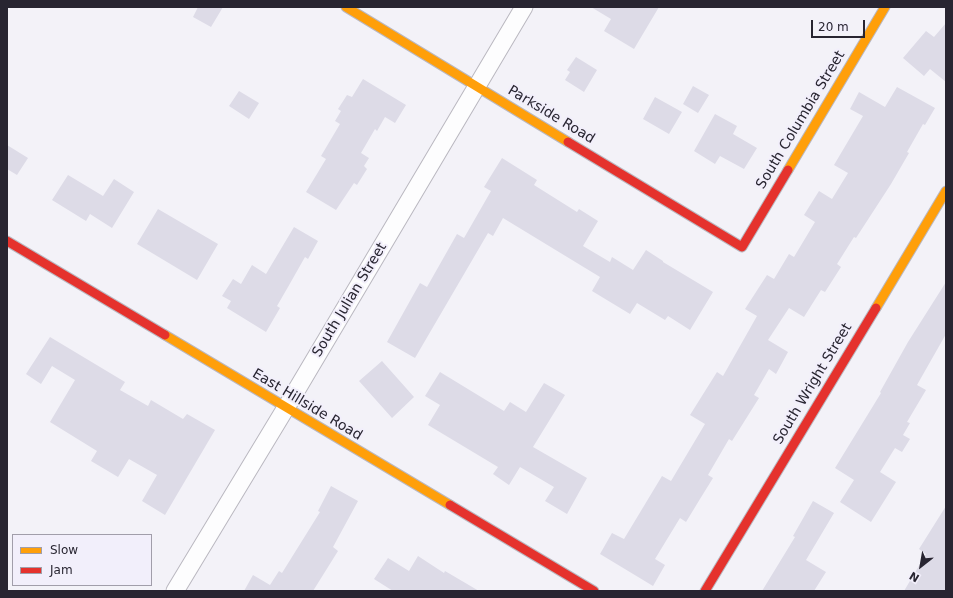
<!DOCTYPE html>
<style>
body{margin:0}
#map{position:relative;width:953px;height:598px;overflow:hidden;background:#f3f2f8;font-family:"DejaVu Sans",sans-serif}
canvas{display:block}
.frame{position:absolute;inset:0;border:8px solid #282531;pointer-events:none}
.legend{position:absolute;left:12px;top:534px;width:140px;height:52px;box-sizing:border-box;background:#f2effb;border:1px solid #a19eaa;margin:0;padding:5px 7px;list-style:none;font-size:12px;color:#282531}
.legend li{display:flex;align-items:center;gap:8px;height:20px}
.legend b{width:20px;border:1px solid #a19eaa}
.north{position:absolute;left:901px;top:546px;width:40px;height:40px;-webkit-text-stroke:3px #f2effb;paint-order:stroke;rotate:211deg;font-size:11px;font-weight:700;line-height:16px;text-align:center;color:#282531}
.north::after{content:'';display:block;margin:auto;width:14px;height:18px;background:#282531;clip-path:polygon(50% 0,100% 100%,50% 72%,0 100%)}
.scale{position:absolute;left:811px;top:20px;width:54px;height:18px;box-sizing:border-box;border:2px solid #282531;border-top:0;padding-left:5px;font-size:12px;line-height:14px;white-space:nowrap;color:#282531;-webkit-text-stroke:3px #f2effb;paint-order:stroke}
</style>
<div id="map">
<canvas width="953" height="598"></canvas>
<div class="frame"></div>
<ul class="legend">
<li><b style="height:5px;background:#ff9f0a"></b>Slow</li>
<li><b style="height:5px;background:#e5322d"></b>Jam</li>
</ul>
<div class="north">N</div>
<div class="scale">20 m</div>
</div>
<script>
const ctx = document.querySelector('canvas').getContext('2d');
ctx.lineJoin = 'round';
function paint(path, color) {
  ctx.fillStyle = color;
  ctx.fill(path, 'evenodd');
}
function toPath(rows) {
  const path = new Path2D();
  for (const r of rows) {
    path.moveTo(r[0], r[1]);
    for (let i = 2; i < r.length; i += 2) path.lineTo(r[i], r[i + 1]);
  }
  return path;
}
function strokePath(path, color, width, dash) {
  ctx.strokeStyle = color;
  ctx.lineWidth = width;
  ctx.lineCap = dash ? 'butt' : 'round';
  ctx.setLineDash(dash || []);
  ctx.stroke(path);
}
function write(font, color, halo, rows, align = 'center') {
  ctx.font = font + ' "DejaVu Sans",sans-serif';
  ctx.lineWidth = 4;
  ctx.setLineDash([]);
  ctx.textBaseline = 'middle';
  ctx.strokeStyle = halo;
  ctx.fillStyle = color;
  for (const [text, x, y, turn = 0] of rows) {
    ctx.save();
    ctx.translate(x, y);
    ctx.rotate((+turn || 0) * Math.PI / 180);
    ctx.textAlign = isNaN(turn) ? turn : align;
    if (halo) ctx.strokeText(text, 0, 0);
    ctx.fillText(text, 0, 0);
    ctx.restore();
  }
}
const building = toPath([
 [198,7,223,7,211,27,193,17],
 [591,7,659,7,634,49,604,31,611,19],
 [946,23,946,82,930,69,924,76,903,58,926,31,934,37],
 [576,57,597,70,584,92,565,80,570,72,567,70],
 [363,79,406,105,395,123,385,117,377,131,375,129,361,153,369,158,364,166,367,169,357,185,354,183,336,210,306,192,326,159,321,156,340,124,335,121,341,111,338,109,347,95,352,97],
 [693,86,709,95,698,113,683,104],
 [897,87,935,108,925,125,923,124,907,152,909,153,891,184,856,238,854,237,837,264,841,267,825,292,821,290,804,317,789,308,768,340,788,352,776,374,769,369,754,395,759,398,732,441,729,439,708,475,713,478,700,499,686,522,680,518,655,559,665,565,653,586,600,554,612,533,624,539,662,476,671,481,705,424,690,415,717,372,723,376,757,316,745,309,767,275,774,279,789,254,794,257,815,222,804,215,819,191,832,199,848,173,834,165,863,116,850,109,859,92,885,107],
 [239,91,259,103,249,119,229,106],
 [655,97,682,112,669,134,643,119],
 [715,114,737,126,733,134,757,148,744,169,720,156,715,164,694,151],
 [7,145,28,158,17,175,7,169],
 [502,158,537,180,534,185,577,212,579,209,598,221,583,246,610,262,612,257,633,270,646,250,663,261,663,262,713,292,690,330,668,316,665,320,637,303,630,314,592,291,600,277,503,218,493,236,488,233,415,358,387,342,420,283,427,287,457,234,464,238,491,191,484,187],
 [68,175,103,196,114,179,134,192,112,228,90,214,86,221,52,200],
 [158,209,218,244,197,280,137,244],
 [294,227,318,241,308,259,305,257,288,287,277,306,280,308,266,332,227,308,231,301,222,296,233,279,241,284,252,265,266,274],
 [946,282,946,334,917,385,926,390,907,422,910,423,903,435,910,439,902,452,895,448,880,472,896,482,871,522,840,502,854,480,835,468,881,393,880,392,908,342],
 [50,337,125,382,120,390,148,406,151,400,183,419,187,414,215,430,165,515,142,501,157,475,129,459,118,477,91,461,97,451,50,422,75,380,52,366,41,384,26,374],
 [382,361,414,397,392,418,359,381],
 [440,372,504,411,510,402,526,412,544,383,565,395,533,447,587,478,567,514,545,501,554,487,520,467,509,485,493,474,498,467,428,425,440,405,425,396],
 [331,486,358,501,333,547,338,551,313,591,244,591,253,575,270,585,279,571,282,573,320,512,318,511],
 [813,501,834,513,806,560,826,572,814,591,762,591,795,537,793,536],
 [946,506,946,591,904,591,926,554,919,549],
 [418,556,444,573,445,571,479,591,393,591,374,579,388,558,409,571]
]);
const street = toPath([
 [175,591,290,401,524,7]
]);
const slow = toPath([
 [346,7,568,142],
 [788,170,885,7],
 [876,308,946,191],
 [165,335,450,505]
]);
const jam = toPath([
 [568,142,742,247,788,170],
 [7,241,165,335],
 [450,505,594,591],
 [705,591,876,308]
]);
const streetNames = [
 ["Parkside Road",551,115,31],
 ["South Columbia Street",801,120,-59],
 ["South Julian Street",350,300,-59],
 ["South Wright Street",813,384,-59],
 ["East Hillside Road",307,405,31]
];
paint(building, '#dddbe7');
strokePath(street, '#bab8c0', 19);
strokePath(slow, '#bab8c0', 11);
strokePath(jam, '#bab8c0', 11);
strokePath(street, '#fdfdfe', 17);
strokePath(slow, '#ff9f0a', 9);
strokePath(jam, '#e5322d', 9);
write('14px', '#282531', '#f2effb', streetNames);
</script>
